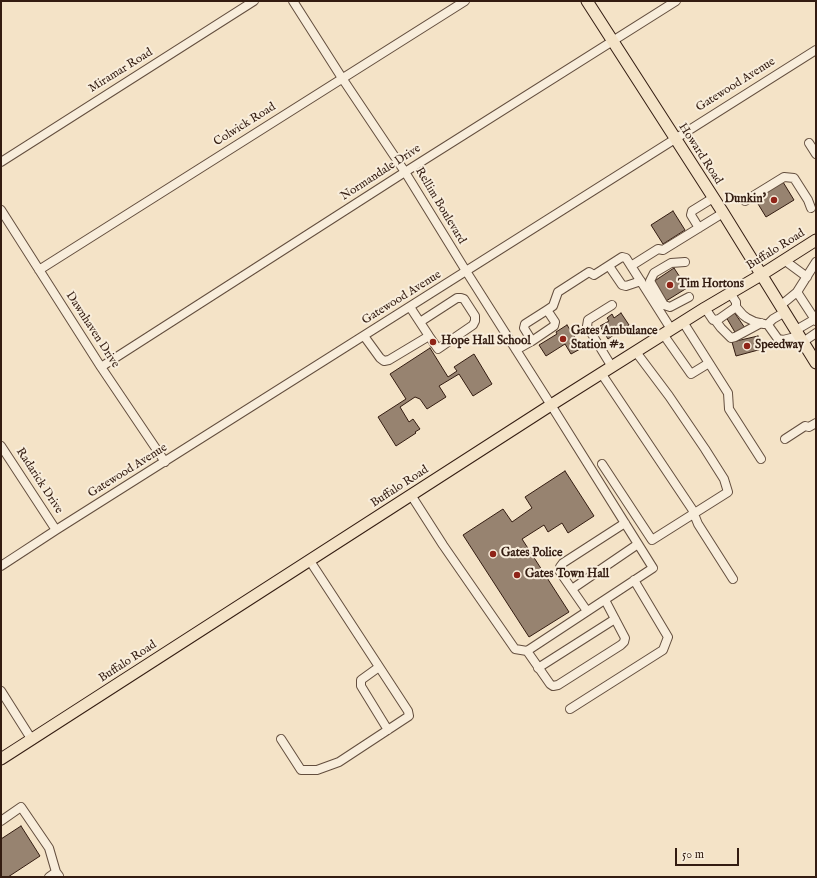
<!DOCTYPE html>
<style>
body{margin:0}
#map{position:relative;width:817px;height:878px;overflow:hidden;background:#f4e3c7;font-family:"IM FELL English",serif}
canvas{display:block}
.frame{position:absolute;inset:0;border:2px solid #331c11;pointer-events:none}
.scale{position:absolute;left:675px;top:848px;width:64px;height:18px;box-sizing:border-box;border:2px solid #331c11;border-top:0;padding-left:5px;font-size:12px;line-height:14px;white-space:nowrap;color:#331c11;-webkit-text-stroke:3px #f8eddb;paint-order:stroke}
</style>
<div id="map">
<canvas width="817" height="878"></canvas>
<div class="frame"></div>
<div class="scale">50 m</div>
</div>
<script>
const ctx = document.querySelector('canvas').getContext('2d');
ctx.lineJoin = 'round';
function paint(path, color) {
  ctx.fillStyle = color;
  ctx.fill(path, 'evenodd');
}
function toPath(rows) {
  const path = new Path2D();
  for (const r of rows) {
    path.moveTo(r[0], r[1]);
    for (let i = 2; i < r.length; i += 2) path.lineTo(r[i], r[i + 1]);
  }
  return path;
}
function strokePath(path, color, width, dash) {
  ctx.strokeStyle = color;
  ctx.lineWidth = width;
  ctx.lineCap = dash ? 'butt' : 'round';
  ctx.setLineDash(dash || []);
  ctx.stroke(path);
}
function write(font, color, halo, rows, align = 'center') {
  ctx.font = font + ' "IM FELL English",serif';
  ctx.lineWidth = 4;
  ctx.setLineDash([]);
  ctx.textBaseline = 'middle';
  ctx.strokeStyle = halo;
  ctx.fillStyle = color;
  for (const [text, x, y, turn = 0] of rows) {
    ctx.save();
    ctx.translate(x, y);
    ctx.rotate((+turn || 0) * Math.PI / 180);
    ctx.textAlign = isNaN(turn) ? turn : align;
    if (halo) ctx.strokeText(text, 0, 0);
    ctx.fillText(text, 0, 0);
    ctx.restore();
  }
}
const building = toPath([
 [783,182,794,200,766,217,755,199,783,182],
 [673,211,685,230,663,244,651,225,673,211],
 [674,268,687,288,666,301,653,282,674,268],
 [734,312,745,328,736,334,726,317,734,312],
 [621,313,629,325,622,329,623,331,616,335,615,334,608,339,600,326,609,321,607,318,612,314,614,318,621,313],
 [567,325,582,348,571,354,565,344,546,356,539,345,557,334,556,332,567,325],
 [758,336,762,349,736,356,732,342,758,336],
 [430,348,448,377,457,371,454,367,474,354,492,384,473,396,459,374,439,386,446,397,427,409,420,399,415,397,400,407,409,422,413,419,420,429,415,432,416,433,396,446,378,417,406,399,390,374,430,348],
 [565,471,594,516,568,533,562,523,548,532,544,525,522,539,569,612,529,637,463,535,503,509,512,522,532,508,525,497,565,471],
 [21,826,40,856,8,877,1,877,1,839,21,826]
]);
const minor = toPath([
 [293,1,342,78,405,172,466,271,551,405,653,568,527,651,515,649,443,545,411,495],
 [809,143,816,154],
 [1,162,254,1],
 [745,201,784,177,794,178,808,200,811,208],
 [1,210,101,367,165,462],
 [699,228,691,215,692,211,713,198],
 [784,260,807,277],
 [685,262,671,263,654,273,650,281,664,305,670,307,689,297],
 [609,266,622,285,626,286,641,281],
 [631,266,658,249,663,250,723,213],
 [39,270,465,1],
 [797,292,816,321],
 [612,305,588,320,587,326,612,367],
 [780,306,797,292,816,262],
 [410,307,429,336,438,349,473,325,475,321,475,316,464,299,461,298,457,298,420,322],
 [736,307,743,315,747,318,755,322,764,324],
 [705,308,713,320,715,320,719,319,736,307,736,302,730,293],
 [547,310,555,322,554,326,532,341,524,328,525,324,547,310,553,306,558,292,589,272,594,275,622,257,626,258,671,329],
 [785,312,773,319,769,323,768,325,778,339,783,340,799,336],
 [715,320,721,328,731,338,735,337,761,323],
 [683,322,709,363],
 [796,330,815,319],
 [663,334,691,374,709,363,728,393,729,409,761,459],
 [364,336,380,358,384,361,389,360,429,336],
 [803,342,816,333],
 [516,350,532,341],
 [101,367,405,172,676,1],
 [601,373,692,509,698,524,733,579],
 [785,439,805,426,809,427,816,423],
 [1,446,56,530],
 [602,464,652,540,728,492,724,479,705,449,669,396,636,352],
 [1,566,56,530,816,50],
 [572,589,638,544],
 [587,611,560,572,560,567,563,563,625,523],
 [527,651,550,684,553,686,558,685,621,645,624,642,625,638,605,600],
 [379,667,361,680,361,686,388,730],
 [538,668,615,619],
 [1,691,32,740],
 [570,709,663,650,668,637,634,580],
 [281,739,301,770,317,770,339,762,409,716,408,711,310,561],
 [1,821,21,807,49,848,56,872],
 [49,877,56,872,59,876]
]);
const major = toPath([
 [587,1,722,211,816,363],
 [1,759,551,405,705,308,761,275,816,240]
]);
const markers = [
 [774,200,4,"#8f2418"],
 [670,285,4,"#8f2418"],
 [563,339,4,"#8f2418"],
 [433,342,4,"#8f2418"],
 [747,346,4,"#8f2418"],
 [493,554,4,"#8f2418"],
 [517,575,4,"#8f2418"]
];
const streetNames = [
 ["Miramar Road",121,71,-32],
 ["Gatewood Avenue",736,85,-32],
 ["Colwick Road",245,125,-32],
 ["Howard Road",700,154,57],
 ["Normandale Drive",381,173,-33],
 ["Rellim Boulevard",440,206,59],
 ["Buffalo Road",776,250,-32],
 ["Gatewood Avenue",402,298,-32],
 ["Dawnhaven Drive",92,330,57],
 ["Gatewood Avenue",128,471,-32],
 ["Radarick Drive",39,481,57],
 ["Buffalo Road",400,487,-33],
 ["Buffalo Road",128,662,-33]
];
const poiNames = [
 ["Dunkin'",766,200,"right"],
 ["Tim Hortons",678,285],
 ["Gates Ambulance",571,332],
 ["Station #2",571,346],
 ["Hope Hall School",441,342],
 ["Speedway",755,346],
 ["Gates Police",501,554],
 ["Gates Town Hall",525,575]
];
paint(building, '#978370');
strokePath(building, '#331c11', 1);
strokePath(minor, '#634e3e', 10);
strokePath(major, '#331c11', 13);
strokePath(minor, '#f8eddb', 8);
strokePath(major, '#f4e3c7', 11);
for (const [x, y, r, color] of markers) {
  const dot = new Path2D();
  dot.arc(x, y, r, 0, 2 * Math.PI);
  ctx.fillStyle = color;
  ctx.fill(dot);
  strokePath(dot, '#f8eddb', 1.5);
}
write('12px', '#331c11', '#f8eddb', streetNames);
write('bold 12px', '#331c11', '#f8eddb', poiNames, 'left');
</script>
